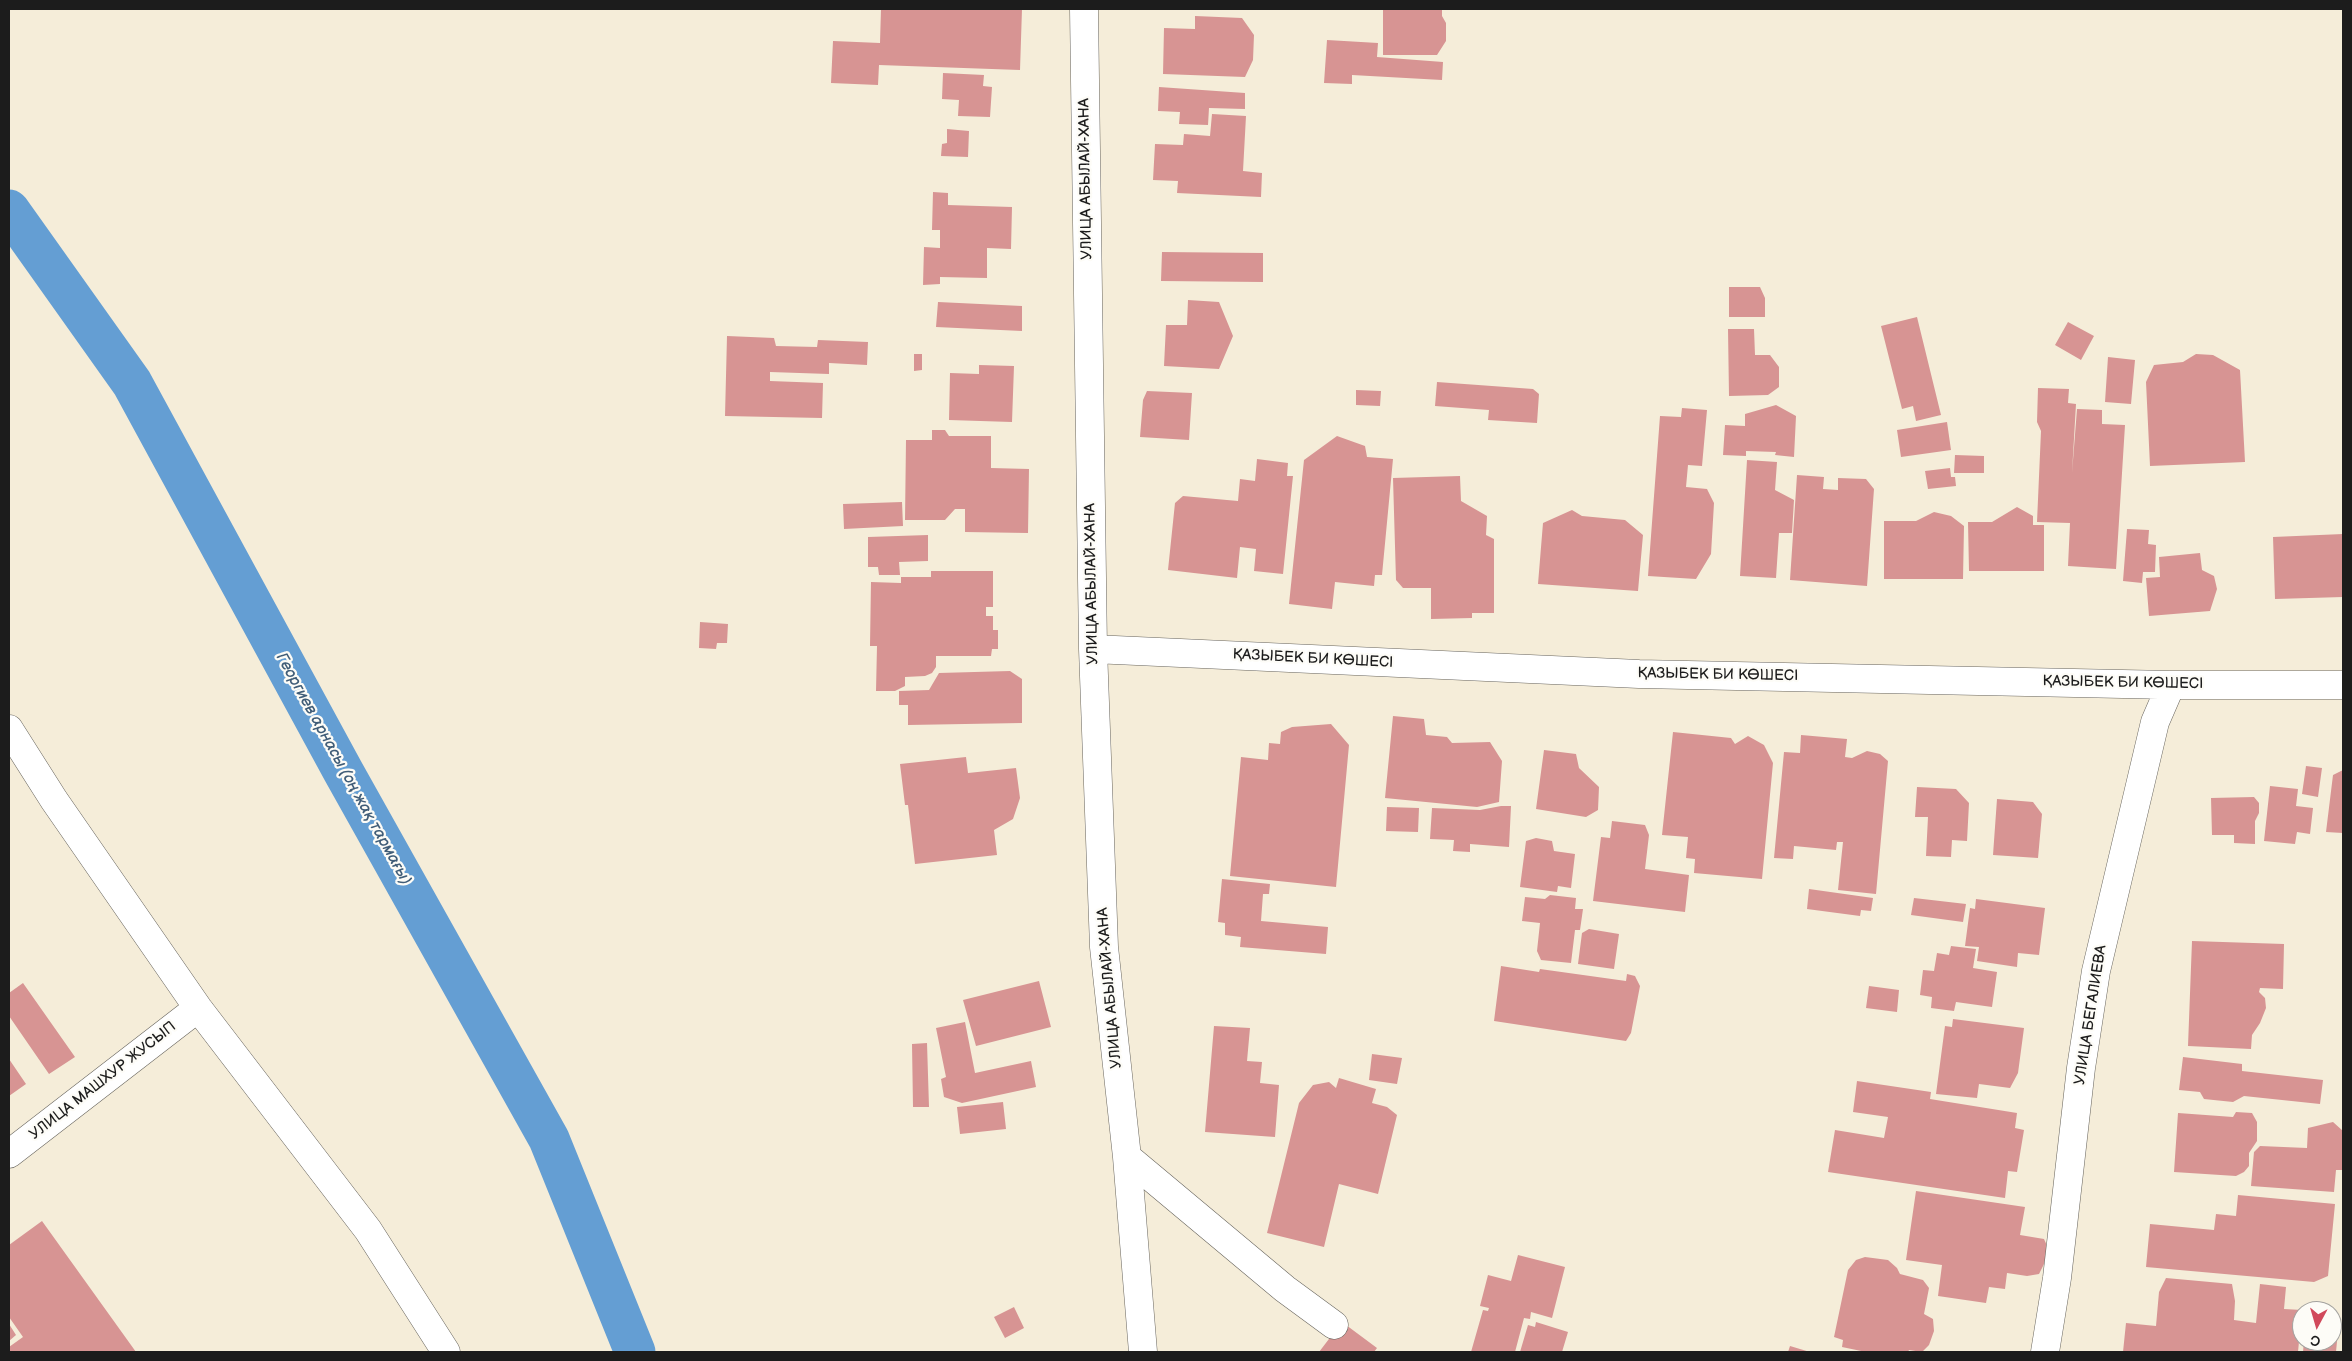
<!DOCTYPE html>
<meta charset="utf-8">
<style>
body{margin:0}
#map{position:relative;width:2352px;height:1361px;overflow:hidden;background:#f5edd9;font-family:"Balsamiq Sans",sans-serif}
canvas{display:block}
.frame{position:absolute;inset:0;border:10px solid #1c1c1c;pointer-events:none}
.north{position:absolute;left:2292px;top:1301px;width:50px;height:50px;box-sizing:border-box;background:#fdfcf7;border:1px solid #a3a29f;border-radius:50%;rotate:186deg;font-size:14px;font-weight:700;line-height:20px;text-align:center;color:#1c1c1c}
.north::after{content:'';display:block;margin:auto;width:18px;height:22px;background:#d1495b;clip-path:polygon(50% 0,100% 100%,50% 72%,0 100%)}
</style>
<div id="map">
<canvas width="2352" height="1361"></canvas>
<div class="frame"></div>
<div class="north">С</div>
</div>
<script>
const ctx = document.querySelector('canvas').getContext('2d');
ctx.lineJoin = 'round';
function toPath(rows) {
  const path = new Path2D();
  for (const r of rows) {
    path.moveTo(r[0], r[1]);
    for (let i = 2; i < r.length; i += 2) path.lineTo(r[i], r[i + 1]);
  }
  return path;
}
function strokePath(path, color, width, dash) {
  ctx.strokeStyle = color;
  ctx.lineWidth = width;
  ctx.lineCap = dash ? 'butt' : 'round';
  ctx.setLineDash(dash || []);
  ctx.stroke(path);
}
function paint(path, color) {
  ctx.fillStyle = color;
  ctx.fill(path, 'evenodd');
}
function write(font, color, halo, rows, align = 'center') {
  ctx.font = font + ' "Balsamiq Sans",sans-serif';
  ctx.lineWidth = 4.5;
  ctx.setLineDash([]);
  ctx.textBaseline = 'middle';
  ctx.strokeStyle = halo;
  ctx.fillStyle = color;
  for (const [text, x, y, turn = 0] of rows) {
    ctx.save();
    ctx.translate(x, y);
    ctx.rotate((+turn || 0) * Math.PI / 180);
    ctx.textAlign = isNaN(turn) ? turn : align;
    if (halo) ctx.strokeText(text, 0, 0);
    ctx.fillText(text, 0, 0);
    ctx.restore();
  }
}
const canal = toPath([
 [9,210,132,383,343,771,549,1139,635,1352]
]);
const building = toPath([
 [881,9,1022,9,1020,70,879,65,878,85,831,83,833,41,880,43],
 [1383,9,1442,9,1442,16,1446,23,1446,41,1437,55,1383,55],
 [1195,16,1242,18,1254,35,1253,60,1245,77,1163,74,1164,28,1195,29],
 [1327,40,1378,43,1377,57,1443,62,1442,80,1352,75,1352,84,1324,83],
 [943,73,984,75,983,86,992,87,990,117,958,116,959,100,942,99],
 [1159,87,1245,93,1245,109,1209,108,1208,125,1179,124,1180,112,1158,111],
 [1212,114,1246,116,1243,171,1262,173,1261,197,1177,193,1178,181,1153,180,1155,144,1183,145,1184,134,1210,136],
 [947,129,969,131,968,157,941,156,942,144,947,143],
 [933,192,948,193,948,205,1012,207,1011,249,987,248,987,278,940,277,940,284,923,285,924,247,940,248,940,230,932,230],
 [1162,252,1263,253,1263,282,1161,281],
 [1729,287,1760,287,1765,298,1765,317,1729,317],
 [1188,300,1219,302,1233,336,1219,369,1164,366,1166,325,1187,325],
 [938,302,1022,306,1022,331,936,327],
 [1917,317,1941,415,1916,421,1913,406,1902,409,1881,326],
 [2068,322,2094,336,2081,360,2055,345],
 [1728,329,1754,329,1755,355,1770,355,1779,367,1779,387,1768,395,1729,396],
 [727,336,774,338,776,346,817,347,818,340,868,342,867,365,829,363,829,374,770,372,770,381,823,383,822,418,725,416],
 [914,354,922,354,922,370,914,371],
 [2196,354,2213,355,2240,370,2245,462,2150,466,2146,382,2154,365,2183,362],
 [2108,357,2135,360,2131,404,2105,402],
 [979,365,1014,366,1012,422,949,420,950,373,979,374],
 [1437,382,1533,389,1539,394,1537,423,1488,420,1489,410,1435,406],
 [2038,388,2069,389,2068,403,2076,404,2072,473,2077,409,2102,410,2102,424,2125,425,2116,569,2068,566,2070,523,2037,522,2041,431,2037,422],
 [1356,390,1381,391,1380,406,1356,405],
 [1147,391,1192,393,1189,440,1140,437,1143,400],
 [1776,405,1796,416,1794,457,1775,455,1776,452,1746,451,1746,456,1723,455,1725,425,1745,426,1745,414],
 [1682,408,1707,410,1702,466,1688,465,1686,487,1707,489,1714,503,1711,554,1696,579,1648,576,1660,416,1681,417],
 [1947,422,1951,450,1901,457,1897,430],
 [932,430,945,430,949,436,991,436,991,468,1029,469,1028,533,965,532,965,509,955,509,945,520,905,520,906,440,932,440],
 [1337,436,1365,446,1367,457,1393,459,1382,575,1375,575,1374,586,1335,582,1332,609,1289,604,1304,460],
 [1955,455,1984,456,1984,473,1954,473],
 [1257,459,1288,463,1287,476,1293,476,1283,574,1254,571,1256,549,1240,547,1237,578,1168,570,1175,503,1183,496,1238,501,1240,479,1255,481],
 [1747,460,1777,462,1775,490,1794,500,1792,533,1779,533,1776,578,1740,576],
 [1950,468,1951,477,1955,477,1956,486,1928,489,1925,471],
 [1797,475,1824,477,1823,489,1838,490,1838,478,1866,479,1874,489,1867,586,1790,580],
 [1460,476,1461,501,1487,516,1486,535,1494,539,1494,613,1472,613,1472,618,1431,619,1431,588,1403,588,1396,580,1393,478],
 [902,502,903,526,844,529,843,504],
 [2017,507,2033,516,2033,525,2044,525,2044,571,1969,571,1968,522,1992,522],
 [1572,510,1582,516,1625,520,1643,535,1638,591,1538,584,1543,523],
 [1934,512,1951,516,1964,526,1963,579,1884,579,1884,521,1916,521],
 [2127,529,2149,530,2148,544,2156,545,2155,572,2143,572,2142,583,2123,581],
 [2343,534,2343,597,2275,599,2273,537],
 [928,535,928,561,899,562,900,575,879,575,878,567,868,567,868,537],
 [2200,553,2202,570,2214,576,2217,589,2210,611,2149,616,2146,578,2160,577,2159,557],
 [931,571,993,571,993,607,986,607,986,616,993,616,993,630,998,630,998,649,992,649,991,656,936,656,936,667,932,673,925,676,905,677,905,686,895,691,876,691,877,646,870,646,871,582,901,583,901,577,931,577],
 [700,622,728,624,727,643,717,643,716,649,699,648],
 [1010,671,1022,679,1022,723,908,725,908,705,899,705,899,691,929,690,939,673],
 [1393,716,1424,719,1426,735,1447,737,1452,743,1490,742,1502,761,1499,802,1477,807,1385,798],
 [1331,724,1349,745,1336,887,1230,876,1241,757,1268,760,1269,743,1280,744,1281,732,1292,727],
 [1673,732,1731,738,1735,744,1748,736,1764,745,1773,763,1762,879,1694,873,1695,859,1686,858,1688,837,1662,835],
 [1801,735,1847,739,1845,757,1852,758,1867,751,1880,754,1888,761,1876,894,1838,890,1843,842,1837,842,1836,850,1794,846,1793,859,1774,858,1784,752,1800,753],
 [1544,750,1576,754,1579,768,1599,787,1598,810,1586,817,1536,809],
 [966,757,968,773,1016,768,1020,798,1013,819,994,830,997,855,915,864,908,805,905,805,900,764],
 [2306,766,2322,768,2318,797,2302,794],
 [2343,770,2343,833,2326,832,2333,775],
 [2270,786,2298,789,2296,806,2313,808,2310,834,2297,832,2295,844,2264,841],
 [1917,787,1956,789,1969,803,1967,841,1952,840,1951,857,1926,856,1928,817,1915,817],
 [2254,797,2259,803,2259,813,2255,821,2255,844,2234,843,2234,835,2212,835,2211,798],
 [1997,799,2033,802,2042,814,2038,858,1993,855],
 [1501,806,1511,806,1509,847,1470,844,1470,852,1453,851,1454,840,1430,839,1432,808,1480,810],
 [1387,807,1419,808,1418,832,1386,831],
 [1612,821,1645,825,1649,835,1645,869,1689,875,1685,912,1593,901,1601,837,1610,838],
 [1536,838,1552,841,1554,851,1575,854,1571,888,1558,886,1557,892,1520,887,1526,841],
 [1222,879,1270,884,1269,894,1263,894,1261,921,1328,927,1326,954,1240,947,1241,937,1225,935,1225,923,1218,922],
 [1809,889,1873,898,1871,911,1861,910,1860,916,1807,909],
 [1550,895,1576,898,1575,909,1583,909,1580,930,1575,930,1571,963,1541,960,1537,951,1540,923,1522,921,1525,897,1545,899],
 [1914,898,1966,904,1963,922,1911,915],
 [1976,899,2045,908,2039,955,2018,953,2017,967,1977,961,1979,947,1965,946,1970,908,1975,909],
 [1589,929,1619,934,1614,969,1578,964,1582,933],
 [2192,941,2284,944,2283,989,2260,988,2259,992,2265,998,2266,1008,2260,1023,2252,1035,2251,1049,2188,1046],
 [1951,946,1976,949,1973,968,1997,972,1992,1007,1956,1002,1954,1011,1931,1008,1932,997,1920,995,1923,970,1934,971,1937,953,1949,955],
 [1501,966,1539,972,1540,969,1626,981,1627,974,1635,976,1640,986,1631,1033,1626,1041,1494,1021],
 [1039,981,1051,1027,976,1046,963,1000],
 [23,983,75,1057,49,1074,9,1016,9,993],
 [1869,986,1899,990,1897,1012,1866,1008],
 [1953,1019,2024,1028,2018,1073,2010,1088,1979,1084,1977,1098,1936,1094,1945,1026,1952,1027],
 [965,1022,975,1073,1031,1061,1036,1087,962,1103,944,1097,941,1079,946,1077,936,1028],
 [1214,1026,1250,1028,1247,1061,1262,1062,1260,1083,1279,1085,1275,1137,1205,1132],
 [927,1043,929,1107,913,1107,912,1044],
 [1372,1054,1402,1058,1397,1084,1369,1080],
 [2183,1057,2242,1064,2242,1071,2323,1080,2320,1104,2244,1096,2233,1102,2204,1099,2200,1092,2179,1090],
 [9,1059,26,1084,9,1096],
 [1339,1078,1376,1089,1372,1103,1387,1107,1397,1115,1378,1194,1339,1184,1324,1247,1267,1233,1299,1103,1313,1085,1329,1082,1336,1088],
 [1857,1081,1931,1092,1930,1099,2017,1113,2015,1128,2024,1130,2017,1172,2008,1171,2005,1198,1828,1172,1835,1130,1884,1138,1888,1117,1853,1112],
 [1003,1102,1006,1129,960,1134,957,1107],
 [2236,1112,2252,1113,2257,1122,2257,1141,2249,1153,2249,1166,2244,1172,2236,1176,2174,1172,2178,1113,2233,1117],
 [2333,1122,2343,1131,2343,1170,2336,1170,2334,1192,2251,1186,2254,1152,2260,1146,2307,1148,2308,1128],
 [1916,1191,2025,1207,2020,1235,2044,1239,2048,1248,2044,1264,2039,1274,2027,1276,2007,1273,2005,1289,1989,1287,1986,1303,1938,1296,1942,1265,1906,1260],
 [2238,1195,2335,1204,2328,1276,2314,1282,2146,1267,2150,1224,2214,1230,2216,1214,2236,1216],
 [42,1221,136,1352,9,1352,9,1347,23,1337,9,1317,9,1245],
 [1518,1255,1565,1267,1552,1318,1531,1312,1530,1319,1524,1318,1515,1352,1471,1352,1483,1310,1488,1311,1489,1308,1480,1306,1488,1275,1511,1281],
 [1865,1257,1888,1260,1897,1268,1900,1274,1923,1280,1929,1288,1924,1314,1933,1319,1934,1331,1929,1345,1922,1352,1909,1350,1908,1352,1866,1352,1842,1347,1843,1340,1834,1337,1848,1270,1856,1260],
 [2166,1278,2232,1284,2235,1301,2234,1320,2256,1323,2260,1284,2286,1287,2284,1309,2302,1310,2298,1352,2123,1352,2126,1323,2156,1326,2159,1292],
 [1014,1307,1024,1328,1005,1338,994,1317],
 [2332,1319,2339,1320,2336,1352,2303,1352,2304,1341,2332,1341],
 [1342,1322,1377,1348,1374,1352,1319,1352],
 [1536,1322,1568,1332,1562,1352,1520,1352,1528,1325,1535,1327],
 [9,1324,16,1335,9,1341],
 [1790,1346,1810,1352,1788,1352]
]);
const minor = toPath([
 [1084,9,1093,649,1104,947,1127,1157,1143,1352],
 [1093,649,1639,674,2171,685,2343,685],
 [9,729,54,800,198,1008,368,1230,446,1352],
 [9,1154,198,1008],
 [1127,1157,1285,1289,1334,1325],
 [2045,1352,2057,1278,2081,1068,2096,971,2155,722,2171,685]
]);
const streetNames = [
 ["УЛИЦА АБЫЛАЙ-ХАНА",1086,179,-91],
 ["УЛИЦА АБЫЛАЙ-ХАНА",1092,584,-91],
 ["ҚАЗЫБЕК БИ КӨШЕСІ",1313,659,3],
 ["ҚАЗЫБЕК БИ КӨШЕСІ",1718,675,1],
 ["ҚАЗЫБЕК БИ КӨШЕСІ",2123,683,1],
 ["УЛИЦА АБЫЛАЙ-ХАНА",1110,988,-95],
 ["УЛИЦА БЕГАЛИЕВА",2091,1015,-81],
 ["УЛИЦА МАШХУР ЖУСЫП",103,1081,-38]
];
const waterNames = [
 ["Георгиев арнасы (оң жақ тармағы)",343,769,61]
];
strokePath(canal, '#649ed3', 41);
paint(building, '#d79493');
strokePath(minor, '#68655e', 29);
strokePath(minor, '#fff', 28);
write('15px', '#1c1c1c', '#fdfcf7', streetNames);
write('italic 16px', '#405d78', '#fdfcf7', waterNames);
</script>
